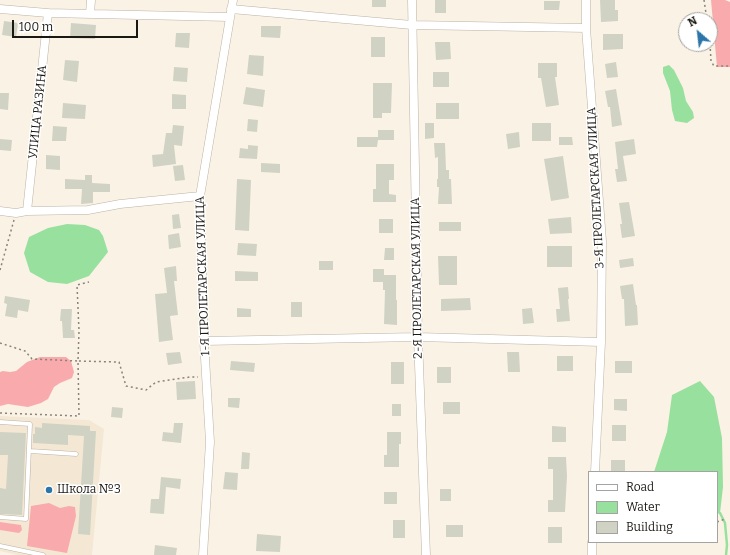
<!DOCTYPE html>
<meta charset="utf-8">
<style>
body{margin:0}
#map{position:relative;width:730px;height:555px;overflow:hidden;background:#faf3e5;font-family:Bitter,serif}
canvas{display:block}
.legend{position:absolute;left:588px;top:471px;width:130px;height:72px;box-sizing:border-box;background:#fff;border:1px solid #a3a3a1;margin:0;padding:5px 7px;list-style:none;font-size:12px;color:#1a1813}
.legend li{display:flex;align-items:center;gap:8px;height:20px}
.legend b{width:20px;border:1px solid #a3a3a1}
.north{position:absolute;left:678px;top:12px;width:40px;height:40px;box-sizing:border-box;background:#fff;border:1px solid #a3a3a1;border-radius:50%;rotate:332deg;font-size:11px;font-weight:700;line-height:16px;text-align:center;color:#1a1813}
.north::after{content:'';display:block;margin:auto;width:14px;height:18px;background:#2c75a9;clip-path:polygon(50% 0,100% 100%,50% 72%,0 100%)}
.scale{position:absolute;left:12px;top:20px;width:126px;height:18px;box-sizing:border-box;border:2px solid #1a1813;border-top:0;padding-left:5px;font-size:12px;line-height:14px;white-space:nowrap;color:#1a1813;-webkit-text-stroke:3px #fff;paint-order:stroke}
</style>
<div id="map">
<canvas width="730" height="555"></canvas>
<ul class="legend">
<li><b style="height:5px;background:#fff"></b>Road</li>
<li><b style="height:11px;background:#98e09e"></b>Water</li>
<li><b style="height:11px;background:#d0d2c4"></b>Building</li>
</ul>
<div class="north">N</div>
<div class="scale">100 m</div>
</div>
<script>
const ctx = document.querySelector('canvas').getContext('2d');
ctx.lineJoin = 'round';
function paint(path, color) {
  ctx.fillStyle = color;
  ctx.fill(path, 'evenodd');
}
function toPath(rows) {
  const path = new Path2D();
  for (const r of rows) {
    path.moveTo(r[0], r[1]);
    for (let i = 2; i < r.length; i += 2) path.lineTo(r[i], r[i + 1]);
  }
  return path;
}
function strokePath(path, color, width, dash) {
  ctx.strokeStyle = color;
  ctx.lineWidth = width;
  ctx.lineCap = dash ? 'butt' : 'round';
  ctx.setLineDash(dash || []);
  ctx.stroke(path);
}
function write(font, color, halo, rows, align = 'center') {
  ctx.font = font + ' Bitter,serif';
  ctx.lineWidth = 3;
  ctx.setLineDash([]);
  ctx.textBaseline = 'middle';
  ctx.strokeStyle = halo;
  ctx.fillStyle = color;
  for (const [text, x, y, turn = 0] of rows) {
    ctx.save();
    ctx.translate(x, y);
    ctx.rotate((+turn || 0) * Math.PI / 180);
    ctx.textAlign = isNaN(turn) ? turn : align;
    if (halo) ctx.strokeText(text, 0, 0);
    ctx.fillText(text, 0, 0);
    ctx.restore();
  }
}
const built = toPath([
 [0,416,89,420,104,429,92,555,17,555,0,551]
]);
const forest = toPath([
 [711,0,725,0,730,2,730,67,717,67],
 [40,357,66,357,71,361,74,372,72,378,60,383,54,387,48,399,41,403,28,407,8,404,0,406,0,372,3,371,10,372,16,371,27,362],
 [49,503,60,508,69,506,75,507,76,516,67,553,27,546,31,506],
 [0,522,21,525,22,530,19,533,0,530]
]);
const water = toPath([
 [669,65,674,70,683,88,686,101,693,112,694,118,687,123,675,121,672,110,670,91,663,73,663,67],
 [67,224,85,225,99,230,103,236,108,252,89,276,67,284,48,282,30,272,24,253,29,237,48,228],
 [700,381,714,397,722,438,723,487,720,513,717,514,717,472,654,472,667,432,672,395]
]);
const stream = toPath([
 [720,513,725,523,727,545,726,555]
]);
const building = toPath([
 [372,0,386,0,386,7,372,7],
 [435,0,446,0,446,13,435,13],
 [600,0,615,0,615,10,618,10,618,21,601,22],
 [544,1,560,1,559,10,544,10],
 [4,21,18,23,16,37,2,35],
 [71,23,96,25,95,39,70,38],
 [261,26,281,26,280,38,261,37],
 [176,33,190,33,189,48,175,47],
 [603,34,623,34,623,49,603,50],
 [371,37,385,37,385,57,371,57],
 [435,42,450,42,451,59,436,60],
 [249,55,264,56,263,76,247,74],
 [65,60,79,61,77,82,63,80],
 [616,62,618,77,607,78,605,64],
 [538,63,557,63,557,77,555,77,559,105,546,107,541,78,538,78],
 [174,67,188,68,187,82,173,81],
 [433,72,449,72,449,87,433,87],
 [373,83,392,83,391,113,382,113,382,118,373,118],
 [246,87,265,90,263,107,243,104],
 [616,89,622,125,612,127,610,107,608,107,605,91],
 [0,93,9,93,8,110,0,109],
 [172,94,186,95,186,109,172,109],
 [63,103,86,105,85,119,62,118],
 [436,103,459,103,459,119,436,119],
 [248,119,258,120,257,132,247,131],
 [425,123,434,123,434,138,425,139],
 [532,123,551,123,551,141,532,141],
 [173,125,184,126,182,146,174,145,176,164,153,167,152,155,163,154,166,133,172,133],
 [53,126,67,127,66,141,52,141],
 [378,130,394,130,394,140,378,140,377,147,357,147,357,137,378,137],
 [519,132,520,147,508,149,506,134],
 [559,137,572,137,573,145,559,145],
 [0,139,12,140,11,151,0,150],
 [634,139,636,154,623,156,627,181,617,182,615,169,618,169,615,142],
 [434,143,445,143,446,170,449,170,449,179,451,179,452,204,438,204,439,187,437,187,437,179,438,179,438,157,435,158],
 [248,145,258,146,257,159,239,158,240,148,248,149],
 [46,155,60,156,60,170,46,169],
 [563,156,569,198,551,201,544,159],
 [261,163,280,164,280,173,261,172],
 [376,164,394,164,394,180,389,180,389,194,396,195,396,202,373,202,373,189,376,189],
 [183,165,185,180,175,181,173,166],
 [85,175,92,175,92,183,110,184,110,192,93,192,93,203,81,204,82,189,65,189,65,179,85,180],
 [237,179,251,180,249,231,235,230],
 [629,202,635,236,622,238,620,224,622,224,619,203],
 [179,214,181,228,173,229,172,215],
 [571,217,572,233,550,234,548,219],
 [379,219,393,219,393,233,379,233],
 [439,222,461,222,461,231,439,231],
 [179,233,181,247,169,249,168,235],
 [238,243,257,244,256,256,237,255],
 [547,246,572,246,572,267,547,267],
 [385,248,394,248,394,260,384,260],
 [438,256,457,256,457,285,439,285],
 [633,258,634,266,620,268,619,260],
 [319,261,333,261,333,270,319,270],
 [176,266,177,281,174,281,178,315,170,316,173,340,159,342,155,294,167,293,164,268],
 [373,269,384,269,384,275,396,275,396,300,397,300,397,325,384,324,385,290,383,290,383,282,373,282],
 [235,271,258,272,258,281,235,281],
 [633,284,636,305,637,305,638,325,625,326,624,299,622,299,620,286],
 [568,287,569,299,568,299,570,321,557,322,556,309,560,309,558,288],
 [5,296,30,300,28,312,18,310,17,318,5,316,7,304,4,303],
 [470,298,471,310,441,311,441,299],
 [291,302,302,302,302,317,291,317],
 [237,308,251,309,251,317,237,317],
 [532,308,534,323,523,324,522,309],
 [61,309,72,309,71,330,74,330,75,338,63,338,62,321,60,321],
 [180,352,182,363,168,365,166,353],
 [507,352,519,352,520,372,508,372],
 [557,356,573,356,573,371,557,371],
 [231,361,255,363,254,372,230,370],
 [615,361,632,361,632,373,615,373],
 [391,362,404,362,404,384,391,384],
 [437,367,451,367,451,383,437,383],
 [195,381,196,399,177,400,176,382],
 [228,398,240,398,239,408,228,407],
 [614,399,627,399,627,411,614,410],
 [443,402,460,402,460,414,443,414],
 [392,404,401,404,401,416,392,416],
 [112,407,123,408,122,418,111,417],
 [42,423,90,426,90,431,96,431,90,535,78,534,84,436,68,435,68,445,33,443,33,434,35,434,35,427,42,428],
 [174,423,183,423,181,443,162,441,163,432,173,433],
 [612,425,626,425,626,441,612,441],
 [552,426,566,427,566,442,552,442],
 [0,432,26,433,22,515,0,514,0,488,6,489,8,455,0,455],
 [387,432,401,432,401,444,399,444,399,467,384,467,384,455,387,455],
 [242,452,250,453,249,469,241,469],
 [548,457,566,457,567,476,565,512,548,512,548,500,553,500,553,469,548,469],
 [611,460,625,460,625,472,611,472],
 [225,472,238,473,237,490,223,489],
 [161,477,181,479,180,489,166,487,164,514,150,513,151,499,159,499],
 [440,489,451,489,451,501,440,501],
 [384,492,397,492,397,504,384,504],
 [393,520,405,520,405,538,393,538],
 [446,525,463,525,463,537,446,537],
 [548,527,562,527,562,543,548,543],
 [257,534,281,536,280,552,256,551],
 [155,545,177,548,176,555,154,555]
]);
const path = toPath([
 [704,0,707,20],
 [710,44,711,61,714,66,730,66],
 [0,270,14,220],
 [0,343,25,351,32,359,78,361,79,331,77,285,89,282],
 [0,413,79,416,78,361,119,362,126,386,146,390,156,382,190,377,198,377],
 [717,522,725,519]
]);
const service = toPath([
 [0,422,30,424,26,519,0,517],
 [30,451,76,454],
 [0,546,43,555]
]);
const minor = toPath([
 [412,0,418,337,426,555],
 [586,0,586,28,602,241,601,342,595,472],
 [0,9,48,13,229,17],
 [231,9,412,25,586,28],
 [90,14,91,0],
 [0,211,16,213,27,211,88,210,120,204,200,196],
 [27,211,48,13],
 [204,341,418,337,601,342],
 [203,555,210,442,204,341,200,196,233,0],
 [592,555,592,542]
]);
const markers = [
 [49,490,4,"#2c75a9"]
];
const streetNames = [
 ["УЛИЦА РАЗИНА",38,112,-84],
 ["3-Я ПРОЛЕТАРСКАЯ УЛИЦА",596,188,-93],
 ["1-Я ПРОЛЕТАРСКАЯ УЛИЦА",203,276,-92],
 ["2-Я ПРОЛЕТАРСКАЯ УЛИЦА",417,278,-91]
];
const poiNames = [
 ["Школа №3",57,490]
];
paint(built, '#f4e8d4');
paint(forest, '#f9aaac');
paint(water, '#98e09e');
strokePath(stream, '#98e09e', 2.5);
paint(building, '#d0d2c4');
strokePath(service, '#bab2a6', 5);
strokePath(minor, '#bab2a6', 9);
strokePath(path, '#89847b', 1.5, [2, 3]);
strokePath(service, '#fff', 4);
strokePath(minor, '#fff', 8);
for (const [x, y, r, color] of markers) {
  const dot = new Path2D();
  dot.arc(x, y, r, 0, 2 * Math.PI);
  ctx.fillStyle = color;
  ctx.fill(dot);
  strokePath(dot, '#fff', 1.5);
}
write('12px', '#1a1813', '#fff', streetNames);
write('12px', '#1a1813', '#fff', poiNames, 'left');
</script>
